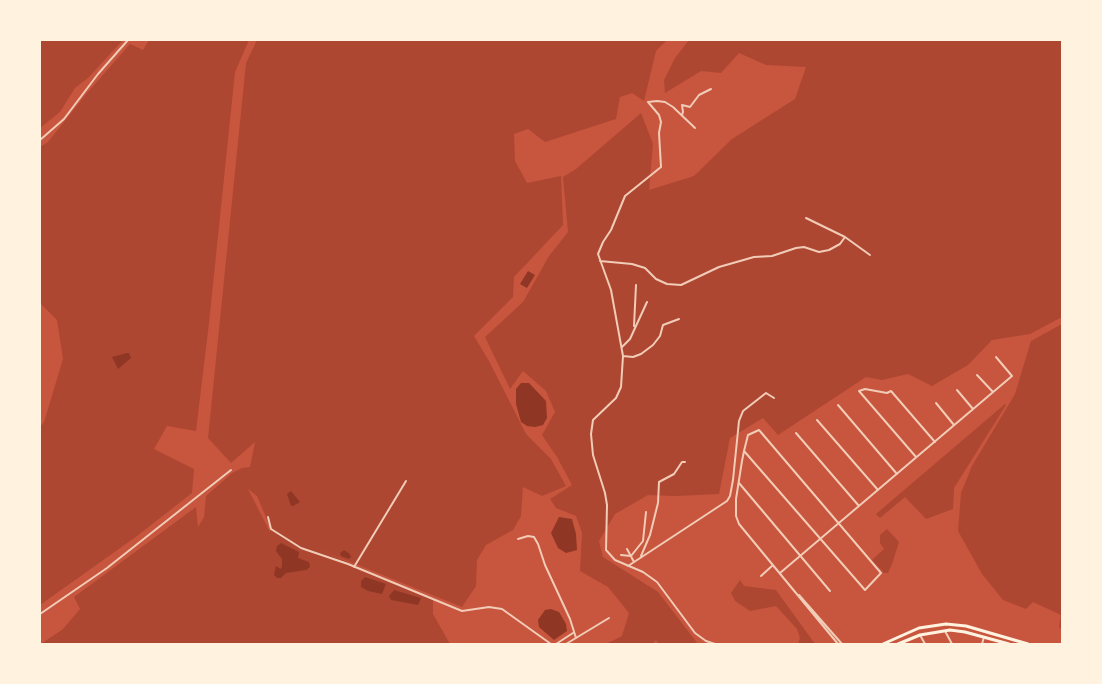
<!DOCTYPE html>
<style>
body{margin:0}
#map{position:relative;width:1102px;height:684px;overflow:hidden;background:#c8553d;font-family:"Open Sans",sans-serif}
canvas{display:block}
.frame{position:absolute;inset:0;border:41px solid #fff3e0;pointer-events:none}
</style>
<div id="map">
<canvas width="1102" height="684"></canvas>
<div class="frame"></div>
</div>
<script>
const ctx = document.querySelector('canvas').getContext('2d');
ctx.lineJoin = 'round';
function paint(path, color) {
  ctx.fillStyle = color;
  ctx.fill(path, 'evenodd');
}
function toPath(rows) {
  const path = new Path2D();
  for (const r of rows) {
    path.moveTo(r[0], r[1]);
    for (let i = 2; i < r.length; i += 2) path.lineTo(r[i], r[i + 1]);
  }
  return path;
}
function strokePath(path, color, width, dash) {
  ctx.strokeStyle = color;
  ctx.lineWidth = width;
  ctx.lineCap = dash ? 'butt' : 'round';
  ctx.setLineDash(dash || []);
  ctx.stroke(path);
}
const green = toPath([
 [40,40,123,40,88,78,75,88,60,112,40,128],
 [149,40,249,40,235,72,209,323,196,431,167,426,154,449,194,469,192,493,137,536,40,605,40,427,44,422,63,359,57,320,40,303,40,147,48,142,87,93,130,44,143,50],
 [257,40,667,40,656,51,644,101,632,93,620,97,616,119,545,142,528,129,514,134,515,161,527,183,561,176,563,225,514,277,513,297,474,336,489,361,526,434,551,459,566,486,542,496,523,487,521,516,513,530,486,545,477,560,476,586,462,607,318,549,433,599,433,614,450,644,41,644,63,629,80,609,74,597,196,507,198,527,204,517,206,496,232,473,242,468,250,467,255,442,231,463,208,438,246,63],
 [248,489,257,496,271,529,270,532],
 [689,40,1062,40,1062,317,1030,334,992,340,968,365,932,386,908,374,882,380,866,377,778,435,763,418,730,438,719,494,676,496,648,495,615,514,599,541,603,557,658,592,698,644,659,644,656,640,652,644,606,644,622,636,629,613,608,587,580,571,582,533,576,516,556,508,550,499,572,485,557,457,542,435,555,412,546,391,523,371,510,389,485,337,523,302,549,256,568,232,563,177,576,169,641,113,653,144,649,190,694,176,732,139,795,99,806,67,766,65,739,53,721,73,701,71,665,93,664,80,675,58],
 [1062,324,1062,629,1059,627,1061,615,1033,602,1026,609,1003,600,982,574,958,531,961,493,972,466,1015,394,1031,341],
 [1005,404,1006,405,954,488,953,509,926,519,905,497,880,518,876,514],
 [887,529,899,542,892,564,888,573,884,573,872,560,884,549,880,543,880,535],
 [740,580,744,586,776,590,815,644,798,644,800,638,797,629,776,606,750,611,735,601,731,593]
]);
const water = toPath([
 [528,271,535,275,527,288,520,284],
 [127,353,129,353,131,358,118,369,112,357],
 [521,383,529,383,546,401,547,418,543,425,535,427,527,426,521,422,516,404,516,389],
 [291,491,300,502,293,506,291,506,287,494],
 [559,517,572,519,576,534,577,550,566,553,558,548,551,533],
 [281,543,299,552,298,558,309,562,310,567,306,570,286,573,281,578,277,578,274,575,276,566,281,569,282,566,282,559,276,551,277,546],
 [344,550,350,554,351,557,349,559,341,556,340,553],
 [365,577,386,584,382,594,368,591,361,587,361,581],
 [394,590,421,598,420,601,418,605,391,600,389,596],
 [551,609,559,612,566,624,567,631,554,640,539,627,538,620,545,610]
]);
const minor = toPath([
 [682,115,683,112,682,105,690,107,699,95,711,89],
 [695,128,673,107,665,102,657,101,648,102,659,115,661,122,659,133,661,167,625,196,611,230,603,242,598,254,611,290,623,356,621,387,616,398,593,420,591,434,593,455,605,493,607,505,606,550,615,560,643,572,657,582,695,633,706,641,715,644],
 [40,140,64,119,98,74,128,40],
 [806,218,845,237,870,255],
 [600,261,632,264,645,268,656,279,667,284,681,285,719,267,754,257,772,256,796,248,804,247,819,252,829,250,840,244,845,237],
 [634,326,636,285],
 [622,347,630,339,647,302],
 [623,356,633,357,641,354,653,345,660,336,663,325,679,319],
 [977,375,993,392],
 [957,390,973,409],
 [936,403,954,425],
 [838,405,897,474],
 [817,420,878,490],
 [796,433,859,506],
 [744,451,865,590,881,573,759,430,748,435,744,451,742,461,736,499,736,516,739,524,838,644],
 [916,457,859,391,865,389,887,393,891,391,935,442],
 [739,483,830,591],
 [268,517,271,529,301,548,348,564,462,611,489,607,502,609,551,644],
 [518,539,528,536,534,537,538,544,545,565,570,619,576,638],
 [627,549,634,562],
 [621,555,631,556,643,541,646,512],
 [641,556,650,535,658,503,659,482,674,474,682,462,685,462],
 [628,566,727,501,730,496,733,480,739,421,743,411,766,393,774,398],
 [354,567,406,481],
 [780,573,1012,376,996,357],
 [761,576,773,565],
 [799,595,842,644],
 [40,614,107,568,231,470],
 [945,631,952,644],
 [920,635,925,644],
 [556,644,573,633],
 [566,644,609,618],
 [982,644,984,637]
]);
const secondary = toPath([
 [883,644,919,628,946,624,966,626,1028,644],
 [898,644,920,635,950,630,965,632,1009,644]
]);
paint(green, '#ae4732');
paint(water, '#8f3625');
strokePath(minor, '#f1ccb7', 2);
strokePath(secondary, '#fff3e0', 3);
</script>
